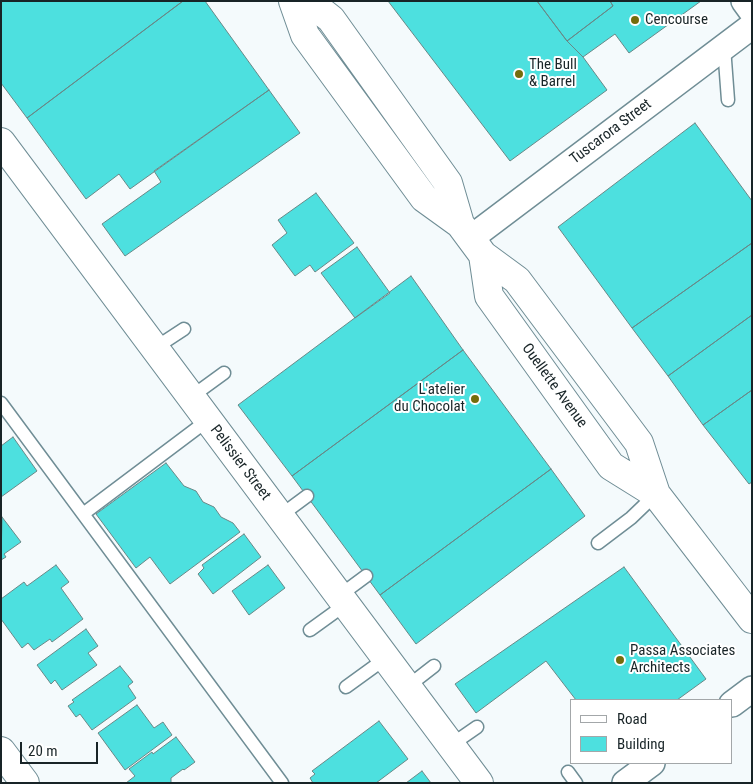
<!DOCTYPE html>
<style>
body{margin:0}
#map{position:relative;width:753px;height:784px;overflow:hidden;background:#f4fafc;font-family:"Roboto Condensed",sans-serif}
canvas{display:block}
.frame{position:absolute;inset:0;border:2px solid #182427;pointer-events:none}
.legend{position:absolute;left:570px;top:699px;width:162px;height:65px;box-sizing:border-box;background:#fff;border:1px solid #a3a7a9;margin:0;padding:6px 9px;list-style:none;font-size:15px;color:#182427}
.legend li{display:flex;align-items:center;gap:10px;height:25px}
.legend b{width:25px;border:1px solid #a3a7a9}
.scale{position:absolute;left:20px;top:742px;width:78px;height:22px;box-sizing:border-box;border:2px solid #182427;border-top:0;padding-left:6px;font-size:15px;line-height:18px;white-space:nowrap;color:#182427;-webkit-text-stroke:4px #fff;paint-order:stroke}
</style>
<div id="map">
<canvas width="753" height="784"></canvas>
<div class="frame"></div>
<ul class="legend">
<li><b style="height:6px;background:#fff"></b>Road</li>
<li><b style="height:14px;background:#4de0df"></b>Building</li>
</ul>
<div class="scale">20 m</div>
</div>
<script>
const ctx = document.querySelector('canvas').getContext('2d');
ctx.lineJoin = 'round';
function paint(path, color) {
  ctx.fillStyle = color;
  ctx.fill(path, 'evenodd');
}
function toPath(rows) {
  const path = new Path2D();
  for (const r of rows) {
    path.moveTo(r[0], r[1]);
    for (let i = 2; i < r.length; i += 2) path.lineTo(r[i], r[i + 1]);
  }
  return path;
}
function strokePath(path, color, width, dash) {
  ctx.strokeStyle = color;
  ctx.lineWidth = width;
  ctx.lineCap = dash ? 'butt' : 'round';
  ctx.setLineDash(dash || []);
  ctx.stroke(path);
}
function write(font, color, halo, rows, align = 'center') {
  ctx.font = font + ' "Roboto Condensed",sans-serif';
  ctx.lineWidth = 4;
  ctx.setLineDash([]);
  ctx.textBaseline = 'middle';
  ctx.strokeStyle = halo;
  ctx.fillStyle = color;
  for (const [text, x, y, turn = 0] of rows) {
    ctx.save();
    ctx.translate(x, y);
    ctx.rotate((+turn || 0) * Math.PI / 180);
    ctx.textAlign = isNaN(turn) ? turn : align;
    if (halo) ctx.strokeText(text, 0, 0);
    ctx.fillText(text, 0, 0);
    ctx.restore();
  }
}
const building = toPath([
 [1,1,183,1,27,118,1,83,1,1],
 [183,1,205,1,269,90,130,189,119,174,86,199,27,118,183,1],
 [388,1,537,1,567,41,583,57,607,90,510,161,388,1],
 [537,1,610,1,613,6,567,41,537,1],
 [610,1,701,1,629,53,615,34,583,57,567,41,613,6,610,1],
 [269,90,300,133,125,256,102,224,161,182,154,171,269,90],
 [695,123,752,201,752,243,632,328,558,227,695,123],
 [316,193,354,243,315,272,310,265,295,276,272,245,287,233,278,220,316,193],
 [752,243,752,315,668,376,632,328,752,243],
 [357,247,390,293,355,318,321,273,357,247],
 [411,276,463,350,292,476,238,405,411,276],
 [752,315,752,390,703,425,668,376,752,315],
 [463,350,551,469,380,595,292,476,463,350],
 [752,390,752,482,749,484,703,425,752,390],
 [13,437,37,471,1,497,1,446,13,437],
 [166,463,184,486,196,491,203,502,214,507,221,517,233,523,240,532,170,584,150,557,136,568,96,514,166,463],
 [551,469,585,516,416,644,380,595,551,469],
 [2,517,21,542,4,554,6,557,1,560,2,517],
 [244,534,261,557,213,594,198,574,204,568,202,565,244,534],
 [56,565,69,582,61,588,83,619,52,642,50,639,34,650,28,643,22,648,1,619,1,599,24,582,27,586,56,565],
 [268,565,285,588,249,615,232,591,268,565],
 [624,567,706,679,677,700,576,700,546,661,476,713,455,684,624,567],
 [86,629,98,646,88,653,97,665,62,690,55,680,51,684,37,665,86,629],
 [120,666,133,682,128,686,136,698,92,730,80,714,76,717,68,706,74,702,72,700,120,666],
 [137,705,154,728,163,722,172,735,125,770,98,733,137,705],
 [379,721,408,759,376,783,313,783,310,778,315,774,312,771,379,721],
 [176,737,195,762,184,770,183,769,171,778,171,783,126,783,135,776,129,769,152,752,153,754,176,737],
 [422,771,431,783,406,783,422,771]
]);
const lane = toPath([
 [724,47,728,100],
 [155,348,184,329],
 [191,397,224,373],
 [1,403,282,783],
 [83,514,208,420],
 [280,516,307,496],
 [598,543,631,518,656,494],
 [339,596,366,576],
 [310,630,346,604],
 [346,687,386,658],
 [407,687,434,666],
 [451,745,477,727],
 [568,772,576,783]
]);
const street = toPath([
 [744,1,752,12],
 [471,238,752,26],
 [732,704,752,689],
 [625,783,652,763]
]);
const secondary = toPath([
 [1,142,479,783],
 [1,751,25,783]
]);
const primary = toPath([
 [293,1,305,35,424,198,460,224,483,255,517,280,639,443,656,494,752,619],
 [308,1,331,19,448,183,460,224],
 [483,255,489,296,611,466,656,494]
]);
const markers = [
 [635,20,5,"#746d0b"],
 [519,74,5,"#746d0b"],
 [475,399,5,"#746d0b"],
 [620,660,5,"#746d0b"]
];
const poiNames = [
 ["Cencourse",645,20],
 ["The Bull",529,65],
 ["& Barrel",529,82],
 ["L'atelier",465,390,"right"],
 ["du Chocolat",465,407,"right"],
 ["Passa Associates",630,651],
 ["Architects",630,668]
];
const streetNames = [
 ["Tuscarora Street",611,132,-37],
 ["Ouellette Avenue",554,386,54],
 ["Pelissier Street",240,463,53]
];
paint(building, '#4de0df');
strokePath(building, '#688887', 1);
strokePath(lane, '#6f8d95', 15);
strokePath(street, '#6f8d95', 28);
strokePath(secondary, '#6f8d95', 30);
strokePath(primary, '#6f8d95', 30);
strokePath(lane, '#fff', 12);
strokePath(street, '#fff', 25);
strokePath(secondary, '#fff', 28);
strokePath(primary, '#fff', 28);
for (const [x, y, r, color] of markers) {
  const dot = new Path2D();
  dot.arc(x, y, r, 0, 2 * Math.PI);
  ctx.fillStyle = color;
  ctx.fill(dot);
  strokePath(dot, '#fff', 2);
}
write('15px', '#182427', '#fff', poiNames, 'left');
write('15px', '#182427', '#fff', streetNames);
</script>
